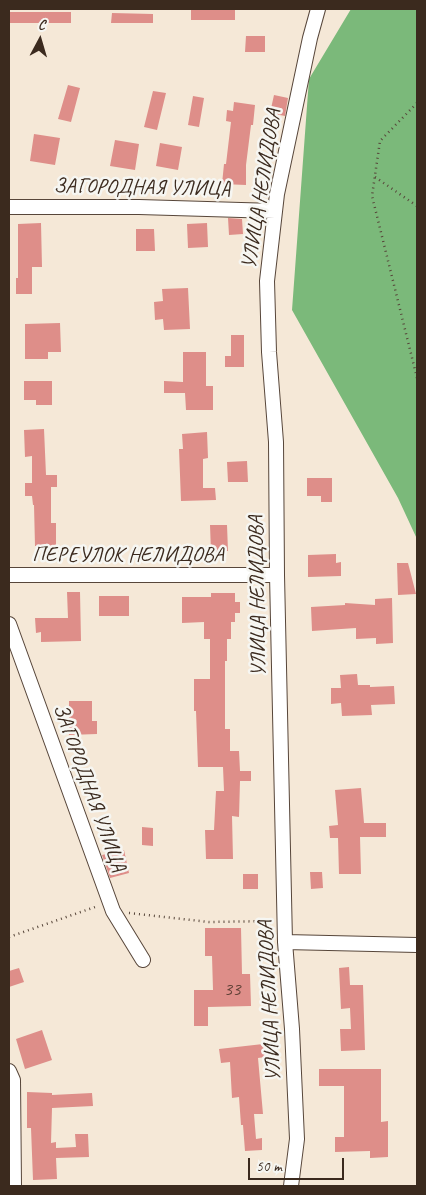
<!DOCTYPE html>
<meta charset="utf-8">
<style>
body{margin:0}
#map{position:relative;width:426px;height:1195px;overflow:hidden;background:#f5e8d7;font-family:Caveat,sans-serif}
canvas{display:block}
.frame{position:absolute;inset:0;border:10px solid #3b2a1e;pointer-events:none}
.north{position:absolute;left:15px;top:15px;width:50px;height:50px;-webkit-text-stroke:4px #f6f6f2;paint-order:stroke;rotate:6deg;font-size:14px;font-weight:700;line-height:20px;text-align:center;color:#3b2a1e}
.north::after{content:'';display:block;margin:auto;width:18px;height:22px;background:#3b2a1e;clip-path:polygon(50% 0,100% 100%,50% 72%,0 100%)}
.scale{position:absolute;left:248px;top:1158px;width:96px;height:22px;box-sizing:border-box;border:2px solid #3b2a1e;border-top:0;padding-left:6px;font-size:15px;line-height:18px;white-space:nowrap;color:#3b2a1e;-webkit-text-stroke:4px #f6f6f2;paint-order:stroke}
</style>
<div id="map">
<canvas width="426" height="1195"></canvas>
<div class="frame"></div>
<div class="north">С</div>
<div class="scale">50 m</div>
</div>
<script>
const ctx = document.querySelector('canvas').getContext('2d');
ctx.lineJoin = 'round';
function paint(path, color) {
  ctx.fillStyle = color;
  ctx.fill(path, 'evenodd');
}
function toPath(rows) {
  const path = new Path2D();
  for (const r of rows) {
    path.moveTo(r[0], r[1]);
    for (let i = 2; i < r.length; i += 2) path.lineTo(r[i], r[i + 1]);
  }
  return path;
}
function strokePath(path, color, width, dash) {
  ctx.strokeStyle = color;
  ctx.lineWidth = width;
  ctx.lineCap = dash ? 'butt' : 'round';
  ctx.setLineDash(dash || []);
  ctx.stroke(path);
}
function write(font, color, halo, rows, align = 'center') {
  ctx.font = font + ' Caveat,sans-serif';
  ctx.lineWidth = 5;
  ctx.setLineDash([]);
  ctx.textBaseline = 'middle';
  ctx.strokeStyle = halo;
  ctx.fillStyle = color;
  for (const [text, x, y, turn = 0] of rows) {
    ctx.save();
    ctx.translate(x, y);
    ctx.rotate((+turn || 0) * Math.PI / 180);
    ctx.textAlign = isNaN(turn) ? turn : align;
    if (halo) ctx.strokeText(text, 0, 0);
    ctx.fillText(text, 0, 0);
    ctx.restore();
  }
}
const forest = toPath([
 [351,9,417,9,417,539,398,498,292,310,309,79]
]);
const building = toPath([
 [191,10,235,10,235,20,191,20],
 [9,12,71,12,71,23,9,23],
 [112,13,153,14,153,23,111,23],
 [246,36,265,36,265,52,245,52],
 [68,85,80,88,71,122,58,119],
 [153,91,166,93,157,130,144,127],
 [274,95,288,98,285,116,270,113],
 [193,96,204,98,199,127,188,125],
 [234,102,255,105,253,125,251,125,246,165,246,185,222,184,224,164,226,164,231,122,226,121,227,110,233,111],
 [34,134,60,138,55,165,30,161],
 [115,140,139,144,135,170,110,166],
 [160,143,182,147,178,170,156,166],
 [228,218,242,219,243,234,229,235],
 [41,223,42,267,32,267,32,294,16,294,16,278,18,278,18,224],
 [207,223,208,247,188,248,187,224],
 [136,229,154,229,155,251,136,251],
 [188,288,190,329,164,330,163,319,155,320,154,302,163,301,162,289],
 [60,323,61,352,48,352,48,359,25,359,25,324],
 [231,335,244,335,244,367,225,367,225,356,231,356],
 [183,352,206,352,206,386,213,386,213,410,186,410,185,393,164,393,164,381,183,382],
 [24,381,52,381,52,405,36,405,36,400,24,400],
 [44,429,46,475,57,475,57,487,51,487,51,523,56,523,56,546,35,546,34,505,33,505,32,496,25,496,25,483,32,483,32,456,25,457,24,430],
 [207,432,208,458,203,459,203,488,215,488,216,500,181,501,179,449,183,449,182,434],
 [247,461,248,482,228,482,227,462],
 [307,478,332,478,332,502,321,502,321,496,307,496],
 [210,525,227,525,228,551,211,552],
 [336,554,336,563,341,562,341,576,308,577,308,555],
 [397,563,408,563,416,594,398,595],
 [67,592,80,592,81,641,41,642,41,632,36,633,35,618,68,618],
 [211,593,235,593,235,602,240,602,240,613,235,613,235,622,231,622,231,639,227,639,227,661,225,661,225,729,230,729,230,751,239,751,240,771,251,771,251,781,240,781,239,817,232,816,233,859,206,859,205,830,214,830,216,791,224,791,223,767,198,767,196,711,194,711,194,679,210,679,210,639,204,639,204,622,182,623,182,597,211,597],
 [99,596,129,596,129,616,99,616],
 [392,598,393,643,376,644,376,638,356,639,356,628,312,631,311,607,345,605,345,603,375,605,375,599],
 [357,674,358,685,370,685,370,687,394,686,395,704,371,705,372,715,342,716,341,703,331,704,331,688,341,688,340,675],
 [69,701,92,701,92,721,97,721,97,734,69,735],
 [361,788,364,823,386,823,386,837,360,837,361,874,339,874,338,838,330,838,329,826,338,825,335,790],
 [142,827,153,828,153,846,142,845],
 [124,850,129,873,110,878,102,855],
 [310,872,322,872,323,888,311,889],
 [243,874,258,874,258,889,243,889],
 [205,928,241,928,242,974,250,974,251,1006,208,1007,208,1026,194,1026,194,990,213,990,212,956,205,956],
 [349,967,350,985,363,985,365,1050,341,1051,340,1029,351,1029,350,1008,341,1009,339,968],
 [19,968,24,982,9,987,9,971],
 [42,1030,52,1060,25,1069,16,1039],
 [263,1044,265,1057,258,1058,263,1114,254,1114,256,1139,262,1138,262,1150,245,1151,243,1125,241,1125,239,1097,232,1098,230,1062,221,1063,219,1049],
 [319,1069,381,1069,381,1122,388,1121,388,1157,370,1158,370,1151,335,1152,335,1137,344,1137,344,1086,319,1086],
 [27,1092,52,1093,52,1095,92,1093,93,1106,52,1108,51,1143,56,1142,56,1148,76,1147,75,1134,88,1134,89,1157,56,1158,57,1179,33,1180,31,1128,27,1128]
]);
const path = toPath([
 [417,103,380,141,372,196,417,378],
 [375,177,417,206],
 [129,913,209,922,273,921],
 [9,937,98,906]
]);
const street = toPath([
 [9,207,139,207,275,211],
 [9,575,277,575],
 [9,624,113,911,143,960],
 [285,942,417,945],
 [9,1071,13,1080,14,1186],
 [291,1186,297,1139,292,1029,285,942,277,575,276,442,269,352,267,281,277,194,310,38,318,9]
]);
const numberNames = [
 ["33",232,990]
];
const streetNames = [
 ["ЗАГОРОДНАЯ УЛИЦА",142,188,1],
 ["УЛИЦА НЕЛИДОВА",262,189,-81],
 ["ПЕРЕУЛОК НЕЛИДОВА",128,555],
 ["УЛИЦА НЕЛИДОВА",258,596,-91],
 ["ЗАГОРОДНАЯ УЛИЦА",89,788,70],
 ["УЛИЦА НЕЛИДОВА",270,1001,-93]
];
paint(forest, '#7bb97a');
paint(building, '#de8e89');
strokePath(street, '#57463a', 16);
strokePath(path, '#57463a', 2.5, [1, 4]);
strokePath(street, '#fff', 14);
write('19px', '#644339', null, numberNames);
write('21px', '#3b2a1e', '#f6f6f2', streetNames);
</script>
